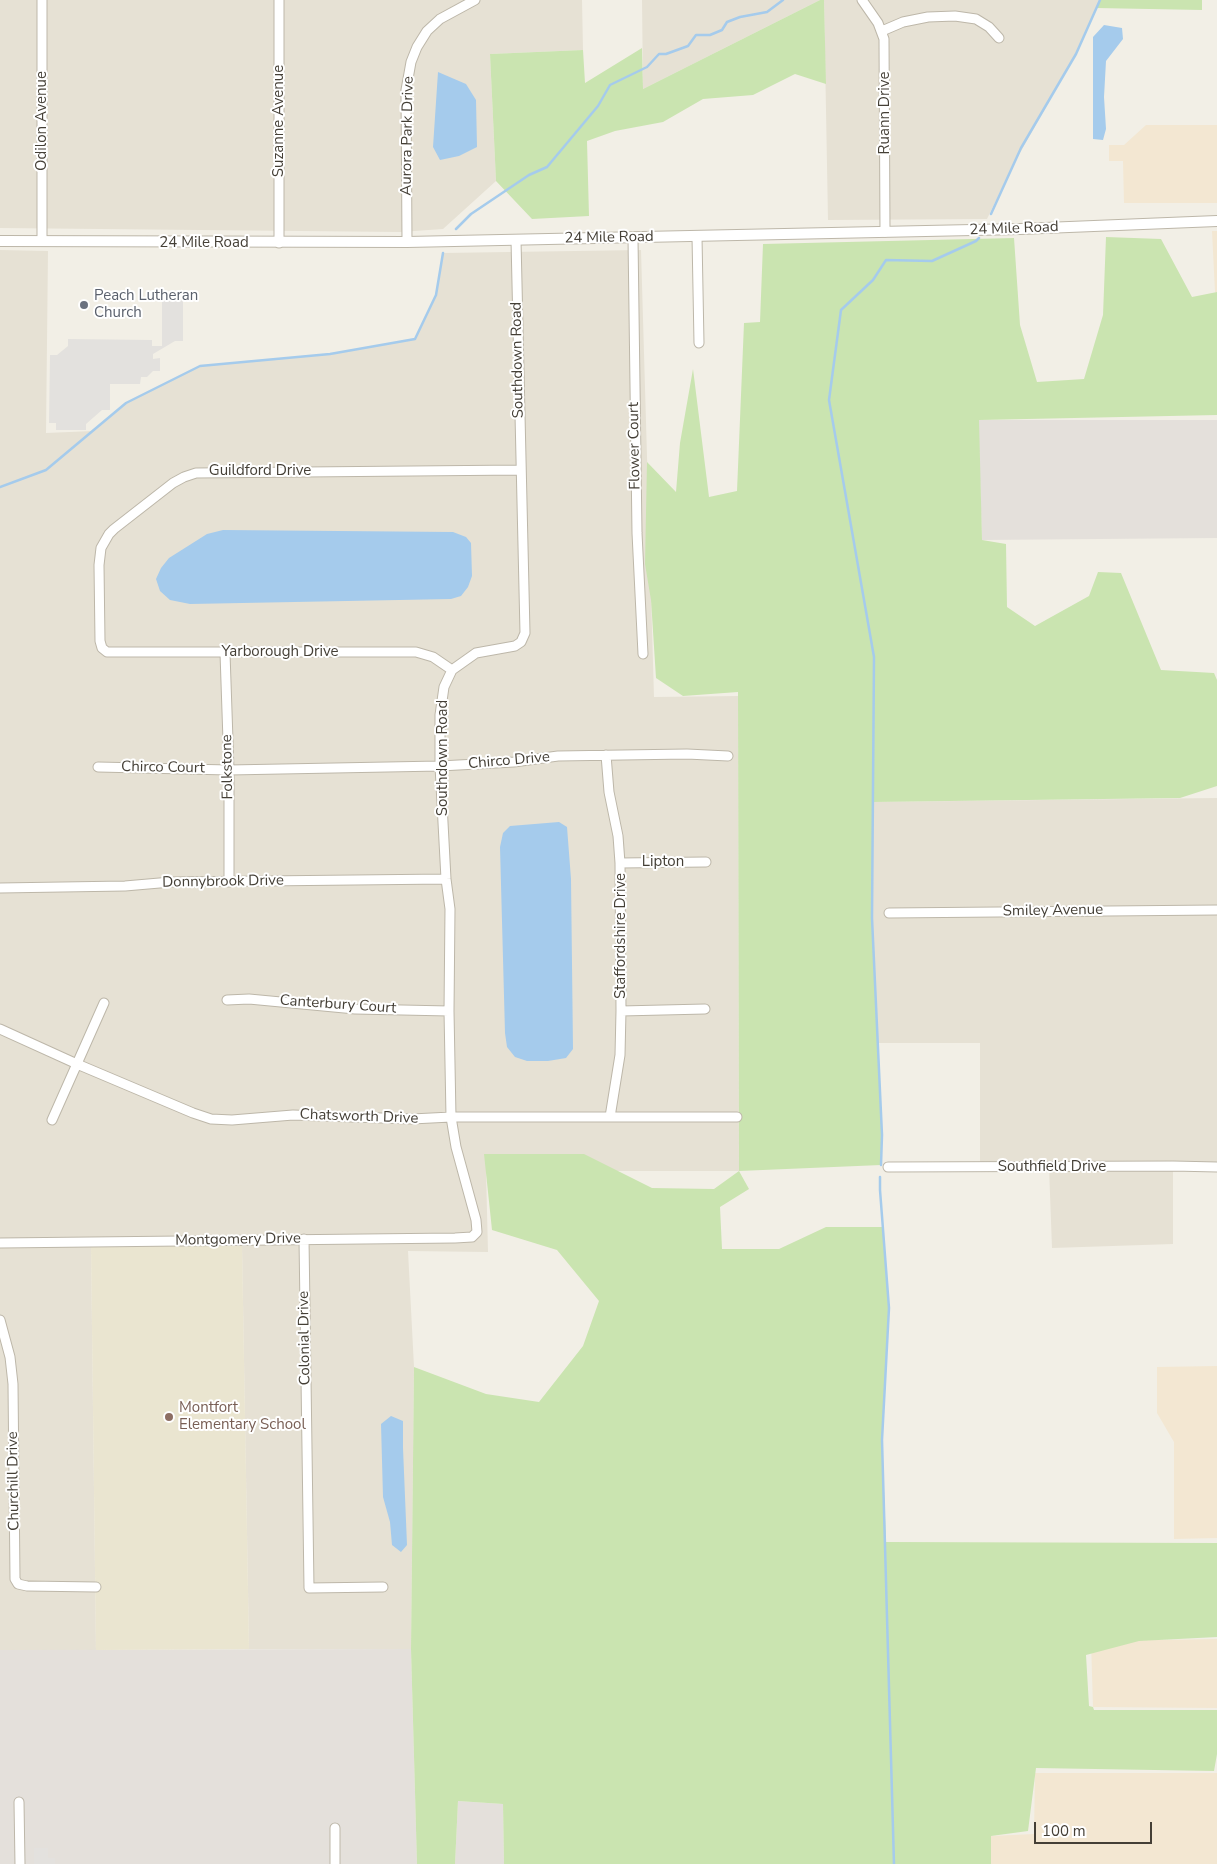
<!DOCTYPE html>
<style>
body{margin:0}
#map{position:relative;width:1217px;height:1864px;overflow:hidden;background:#f2efe6;font-family:"Nunito Sans",sans-serif}
canvas{display:block}
.scale{position:absolute;left:1034px;top:1822px;width:118px;height:22px;box-sizing:border-box;border:2px solid #443f36;border-top:0;padding-left:6px;font-size:15px;line-height:18px;white-space:nowrap;color:#443f36;-webkit-text-stroke:4px #fff;paint-order:stroke}
</style>
<div id="map">
<canvas width="1217" height="1864"></canvas>
<div class="scale">100 m</div>
</div>
<script>
const ctx = document.querySelector('canvas').getContext('2d');
ctx.lineJoin = 'round';
function paint(path, color) {
  ctx.fillStyle = color;
  ctx.fill(path, 'evenodd');
}
function toPath(rows) {
  const path = new Path2D();
  for (const r of rows) {
    path.moveTo(r[0], r[1]);
    for (let i = 2; i < r.length; i += 2) path.lineTo(r[i], r[i + 1]);
  }
  return path;
}
function strokePath(path, color, width, dash) {
  ctx.strokeStyle = color;
  ctx.lineWidth = width;
  ctx.lineCap = dash ? 'butt' : 'round';
  ctx.setLineDash(dash || []);
  ctx.stroke(path);
}
function write(font, color, halo, rows, align = 'center') {
  ctx.font = font + ' "Nunito Sans",sans-serif';
  ctx.lineWidth = 4;
  ctx.setLineDash([]);
  ctx.textBaseline = 'middle';
  ctx.strokeStyle = halo;
  ctx.fillStyle = color;
  for (const [text, x, y, turn = 0] of rows) {
    ctx.save();
    ctx.translate(x, y);
    ctx.rotate((+turn || 0) * Math.PI / 180);
    ctx.textAlign = isNaN(turn) ? turn : align;
    if (halo) ctx.strokeText(text, 0, 0);
    ctx.fillText(text, 0, 0);
    ctx.restore();
  }
}
const residential = toPath([
 [0,0,582,0,583,50,490,54,496,181,443,229,400,232,0,228],
 [642,0,820,0,643,89],
 [824,0,1100,0,1076,54,1012,167,987,219,828,220],
 [0,250,48,251,46,433,93,431,126,403,200,366,330,354,415,339,436,295,443,253,641,250,654,697,738,696,739,1171,486,1171,488,1252,408,1251,414,1367,411,1649,249,1649,242,1247,91,1246,96,1650,0,1650],
 [1217,798,1217,1167,1173,1166,1173,1244,1052,1248,1049,1167,980,1167,980,1043,878,1043,872,918,872,802]
]);
const commercial = toPath([
 [1146,125,1217,125,1217,203,1124,203,1123,161,1109,161,1109,145,1124,145],
 [1212,231,1217,231,1217,292,1215,292],
 [1217,1366,1217,1538,1174,1539,1174,1442,1157,1413,1157,1367],
 [1217,1639,1217,1708,1093,1707,1091,1641],
 [1035,1773,1217,1773,1217,1864,991,1864,991,1836,1034,1834]
]);
const industrial = toPath([
 [978,420,1217,420,1217,538,982,540],
 [411,1649,417,1864,0,1864,0,1650],
 [458,1801,503,1804,504,1864,455,1864]
]);
const education = toPath([
 [91,1246,242,1246,249,1649,96,1650]
]);
const green = toPath([
 [820,0,824,0,826,84,795,74,753,95,703,99,663,122,615,131,587,141,589,216,532,219,496,181,490,54,583,50,585,83,642,48,643,89],
 [1100,0,1202,0,1202,10,1096,8],
 [1106,237,1161,239,1192,297,1217,292,1217,415,979,420,982,540,1006,544,1007,607,1035,626,1089,596,1098,572,1121,573,1161,670,1214,673,1217,680,1217,786,1180,798,873,802,872,918,882,1135,881,1165,739,1171,749,1189,720,1207,722,1249,779,1249,826,1227,883,1227,889,1308,882,1440,886,1542,1217,1543,1217,1637,1139,1641,1086,1655,1089,1706,1093,1707,1094,1710,1217,1710,1217,1754,1214,1771,1036,1768,1028,1831,991,1836,991,1864,504,1864,503,1804,458,1801,455,1864,417,1864,411,1649,414,1367,486,1394,539,1402,583,1346,599,1301,557,1250,492,1230,484,1154,584,1154,652,1188,714,1189,739,1171,738,692,683,696,656,678,651,600,645,564,647,462,676,492,680,443,693,369,709,497,737,491,744,323,760,322,763,244,1014,238,1020,325,1037,382,1084,379,1103,315]
]);
const parking = toPath([
 [162,299,183,299,183,341,175,341,153,354,153,359,160,358,160,371,153,371,147,377,141,377,140,384,110,384,110,410,102,410,86,424,86,430,56,430,56,423,49,423,50,355,57,355,68,346,68,339,152,340,152,346,162,346],
 [34,1848,48,1848,48,1858,55,1858,55,1864,34,1864]
]);
const water = toPath([
 [1104,25,1122,28,1123,39,1106,61,1104,97,1106,129,1103,140,1093,139,1093,37],
 [438,72,466,84,476,100,477,147,459,156,440,160,433,147],
 [223,530,453,532,466,537,471,543,472,576,468,587,461,596,451,599,190,604,170,600,160,591,156,579,161,568,169,558,207,534],
 [559,822,567,827,571,879,573,1049,566,1058,548,1061,527,1061,515,1057,507,1047,505,1033,500,847,503,833,510,826],
 [391,1416,403,1421,403,1448,407,1545,401,1552,392,1545,390,1522,383,1497,381,1424]
]);
const stream = toPath([
 [991,214,1021,148,1076,54,1100,0],
 [456,229,471,214,529,175,547,167,598,106,610,85,647,67,659,54,666,54,688,46,696,35,710,35,722,30,727,22,740,17,767,12,783,0],
 [0,487,46,470,126,403,200,366,330,354,415,339,436,295,443,253],
 [881,1165,882,1135,872,918,874,657,829,400,841,310,873,280,886,260,932,261,976,241,979,238],
 [880,1177,880,1190,889,1308,882,1440,894,1864]
]);
const minor = toPath([
 [279,0,279,243],
 [862,0,878,23,884,39,885,232],
 [882,31,903,22,928,17,955,16,976,19,989,27,999,38],
 [697,237,699,343],
 [633,238,637,533,643,654],
 [42,241,42,0],
 [407,242,406,90,411,62,417,47,427,31,440,19,475,0],
 [225,653,229,770,229,882],
 [452,670,433,657,416,652,107,652,102,648,100,641,99,565,101,548,109,534,114,529,173,483,184,477,196,473,521,470],
 [606,755,609,792,618,836,620,863,621,1011,620,1055,610,1117],
 [98,767,229,770,440,766,514,762,558,756,687,754,728,756],
 [620,863,706,862],
 [0,888,125,886,171,882,446,879],
 [889,913,1217,910],
 [227,1000,249,999,355,1009,449,1011],
 [621,1011,705,1009],
 [0,1029,77,1064,193,1113,211,1119,232,1120,293,1115,412,1119,451,1117,737,1117],
 [52,1120,104,1003],
 [888,1167,1173,1166,1217,1167],
 [304,1239,309,1588,383,1587],
 [0,1243,455,1238,472,1237,477,1232,476,1220,456,1147,451,1117,449,1011,450,909,446,879,440,766,440,715,444,687,452,670,476,653,515,646,521,642,525,633,516,240],
 [0,1320,10,1357,13,1384,15,1579,18,1584,27,1586,96,1587],
 [19,1802,20,1864],
 [335,1828,335,1864]
]);
const tertiary = toPath([
 [0,241,407,242,1020,229,1217,221]
]);
const markers = [
 [84,305,5,"#6b7280"],
 [169,1417,5,"#8d6e63"]
];
const streetNames = [
 ["Ruann Drive",885,113,-90],
 ["Odilon Avenue",42,121,-90],
 ["Suzanne Avenue",279,121,-90],
 ["Aurora Park Drive",408,136,-89],
 ["24 Mile Road",1014,229,-2],
 ["24 Mile Road",609,238,-1],
 ["24 Mile Road",204,243],
 ["Southdown Road",518,360,-91],
 ["Flower Court",635,446,-91],
 ["Guildford Drive",260,471],
 ["Yarborough Drive",280,652],
 ["Southdown Road",443,758,-90],
 ["Chirco Drive",509,761,-5],
 ["Folkstone",228,767,-91],
 ["Chirco Court",163,768,1],
 ["Lipton",663,862],
 ["Donnybrook Drive",223,882,-1],
 ["Smiley Avenue",1053,911,-1],
 ["Staffordshire Drive",621,936,-90],
 ["Canterbury Court",338,1005,4],
 ["Chatsworth Drive",359,1117,2],
 ["Southfield Drive",1052,1167],
 ["Montgomery Drive",238,1240,-1],
 ["Colonial Drive",305,1338,-91],
 ["Churchill Drive",14,1481,-91]
];
const worshipNames = [
 ["Peach Lutheran",94,296],
 ["Church",94,313]
];
const educationNames = [
 ["Montfort",179,1408],
 ["Elementary School",179,1425]
];
paint(residential, '#e6e1d4');
paint(commercial, '#f3e7d2');
paint(industrial, '#e4e0db');
paint(education, '#eae5d0');
paint(green, '#cae4b0');
paint(parking, '#e3e1de');
paint(water, '#a5cbec');
strokePath(stream, '#a5cbec', 2.5);
strokePath(minor, '#bdb7a9', 11);
strokePath(tertiary, '#bdb7a9', 12);
strokePath(minor, '#fff', 9);
strokePath(tertiary, '#fff', 10);
for (const [x, y, r, color] of markers) {
  const dot = new Path2D();
  dot.arc(x, y, r, 0, 2 * Math.PI);
  ctx.fillStyle = color;
  ctx.fill(dot);
  strokePath(dot, '#fff', 2);
}
write('15px', '#443f36', '#fff', streetNames);
write('15px', '#5b616d', '#fff', worshipNames, 'left');
write('15px', '#785e54', '#fff', educationNames, 'left');
</script>
